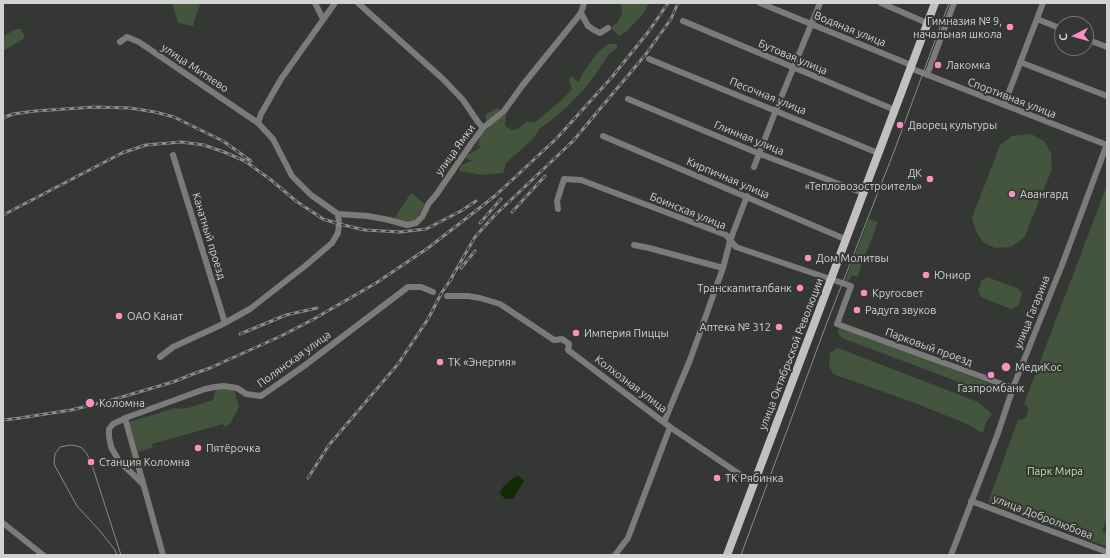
<!DOCTYPE html>
<meta charset="utf-8">
<style>
body{margin:0}
#map{position:relative;width:1110px;height:558px;overflow:hidden;background:#343733;font-family:Ubuntu,sans-serif}
canvas{display:block}
.frame{position:absolute;inset:0;border:4px solid #d1d3d0;pointer-events:none}
.north{position:absolute;left:1054px;top:16px;width:40px;height:40px;box-sizing:border-box;background:#343733;border:1px solid #737572;border-radius:50%;rotate:264deg;font-size:11px;font-weight:700;line-height:16px;text-align:center;color:#d1d3d0}
.north::after{content:'';display:block;margin:auto;width:14px;height:18px;background:#fb8fc5;clip-path:polygon(50% 0,100% 100%,50% 72%,0 100%)}
</style>
<div id="map">
<canvas width="1110" height="558"></canvas>
<div class="frame"></div>
<div class="north">С</div>
</div>
<script>
const ctx = document.querySelector('canvas').getContext('2d');
ctx.lineJoin = 'round';
function paint(path, color) {
  ctx.fillStyle = color;
  ctx.fill(path, 'evenodd');
}
function toPath(rows) {
  const path = new Path2D();
  for (const r of rows) {
    path.moveTo(r[0], r[1]);
    for (let i = 2; i < r.length; i += 2) path.lineTo(r[i], r[i + 1]);
  }
  return path;
}
function strokePath(path, color, width, dash) {
  ctx.strokeStyle = color;
  ctx.lineWidth = width;
  ctx.lineCap = dash ? 'butt' : 'round';
  ctx.setLineDash(dash || []);
  ctx.stroke(path);
}
function write(font, color, halo, rows, align = 'center') {
  ctx.font = font + ' Ubuntu,sans-serif';
  ctx.lineWidth = 4;
  ctx.setLineDash([]);
  ctx.textBaseline = 'middle';
  ctx.strokeStyle = halo;
  ctx.fillStyle = color;
  for (const [text, x, y, turn = 0] of rows) {
    ctx.save();
    ctx.translate(x, y);
    ctx.rotate((+turn || 0) * Math.PI / 180);
    ctx.textAlign = isNaN(turn) ? turn : align;
    if (halo) ctx.strokeText(text, 0, 0);
    ctx.fillText(text, 0, 0);
    ctx.restore();
  }
}
const green = toPath([
 [172,3,201,3,197,12,193,26,178,23],
 [621,3,649,3,643,14,627,31,619,36,611,28,617,23,622,14],
 [17,29,21,29,25,38,3,51,3,36],
 [608,44,617,44,617,48,608,55,598,71,585,88,567,107,545,125,540,128,533,139,506,163,503,173,484,175,459,171,461,165,472,161,466,158,467,155,480,148,481,146,478,145,480,137,484,132,489,128,486,123,486,114,497,108,506,114,505,126,512,130,518,129,526,122,535,122,562,100,572,89,569,80,571,76,579,82,583,73,597,53],
 [1031,134,1044,141,1051,153,1052,169,1024,238,1011,247,995,248,983,242,976,231,972,218,1000,145,1012,136],
 [1107,185,1107,518,1102,531,1107,533,1107,547,988,502,1018,420,1026,418,1028,410,1028,407,1024,404],
 [411,193,425,204,416,220,404,224,394,219],
 [869,219,878,222,857,277,852,275,848,282,845,281],
 [987,277,1019,289,1022,294,1018,306,1011,309,981,297,978,290,982,280],
 [841,327,999,387,999,393,995,394,991,394,842,338,838,333,839,328],
 [838,348,978,402,992,414,986,422,983,433,980,432,967,424,915,403,833,374,829,366,830,353],
 [229,388,234,389,239,407,230,424,224,427,223,424,152,444,153,447,138,452,129,422,175,408,181,409,188,408,213,400,214,394,216,390]
]);
const water = toPath([
 [518,476,524,481,513,499,506,499,502,496,500,493,503,487,513,478]
]);
const minor = toPath([
 [315,3,323,19],
 [335,3,281,79,261,114,258,123,273,139,292,176,311,195,338,214],
 [358,3,443,79,463,100,478,122,483,128],
 [760,3,911,65],
 [881,3,927,23],
 [581,13,588,26,594,30,600,33,608,28],
 [1037,19,1062,29],
 [683,21,895,110],
 [1086,39,1107,47],
 [120,42,127,37,139,42,258,123],
 [649,59,878,153],
 [1020,62,1107,96],
 [910,68,1107,145],
 [927,75,954,3],
 [628,99,760,154,863,193],
 [1004,105,1043,3],
 [603,136,845,239],
 [173,155,225,323],
 [754,167,776,110,820,3],
 [558,209,557,201,564,179,581,180,726,235,736,247,851,286,837,324,1013,388],
 [338,214,368,216,389,220,407,225,416,223,422,217,429,203,436,195,471,144,483,128,504,111,522,86,581,13,584,3],
 [634,245,649,248,723,268],
 [447,296,468,296,480,298,500,304,554,340,562,339,569,344,568,350,670,427,754,484],
 [160,357,173,347,221,325,250,309,305,266,332,243,338,233,339,224,338,214],
 [125,418,163,555],
 [664,422,690,360,723,268,730,241,747,196],
 [143,484,119,461,111,447,109,436,109,429,113,424,128,417,205,389,215,387,224,386,237,388,246,394,261,396,304,366,408,287,421,287,433,292],
 [971,501,1107,552],
 [3,523,43,555],
 [615,555,628,538,670,427],
 [951,555,998,433,1014,385,1062,265,1107,144]
]);
const major = toPath([
 [727,555,935,3]
]);
const tram = toPath([
 [117,555,115,550,100,531,77,506,55,466,54,462,55,454,60,447,70,445,77,446,82,448,87,454,91,462,121,555],
 [741,555,826,325,893,154,949,3]
]);
const rail = toPath([
 [3,118,13,114,35,111,95,107,130,108,155,112,174,117,223,141,251,161],
 [512,212,545,176],
 [3,215,122,153,146,145,181,142,204,145,224,152,245,161,271,180,296,201,323,219,339,224,365,230,400,232,426,229,461,211,476,201],
 [480,223,501,199],
 [461,268,475,251],
 [449,282,475,237,494,216,573,141,646,54,671,19,678,3],
 [240,334,286,315,317,308],
 [3,420,20,418,71,410,108,401,173,382,193,374,210,368,281,336,312,320,376,283,428,248,477,210,496,195,557,138,612,77,649,31,668,3],
 [308,478,329,445,398,364,428,319,442,292,452,278]
]);
const markers = [
 [1010,27,4,"#fb8fc5"],
 [938,65,4,"#fb8fc5"],
 [900,125,4,"#fb8fc5"],
 [930,179,4,"#fb8fc5"],
 [1012,194,4,"#fb8fc5"],
 [808,258,4,"#fb8fc5"],
 [926,275,4,"#fb8fc5"],
 [800,288,4,"#fb8fc5"],
 [864,293,4,"#fb8fc5"],
 [857,310,4,"#fb8fc5"],
 [119,316,4,"#fb8fc5"],
 [779,327,4,"#fb8fc5"],
 [576,333,4,"#fb8fc5"],
 [440,362,4,"#fb8fc5"],
 [1006,367,5,"#fb8fc5"],
 [991,375,4,"#fb8fc5"],
 [90,403,5,"#fb8fc5"],
 [198,448,4,"#fb8fc5"],
 [91,462,4,"#fb8fc5"],
 [717,478,4,"#fb8fc5"]
];
const poiNames = [
 ["Гимназия № 9,",1002,21,"right"],
 ["начальная школа",1002,34,"right"],
 ["Лакомка",946,65],
 ["Дворец культуры",908,125],
 ["ДК",922,173,"right"],
 ["«Тепловозостроитель»",922,186,"right"],
 ["Авангард",1020,194],
 ["Дом Молитвы",816,258],
 ["Юниор",934,275],
 ["Транскапиталбанк",792,288,"right"],
 ["Кругосвет",872,293],
 ["Радуга звуков",865,310],
 ["ОАО Канат",127,316],
 ["Аптека № 312",771,327,"right"],
 ["Империя Пиццы",584,333],
 ["ТК «Энергия»",448,362],
 ["МедиКос",1015,367],
 ["Газпромбанк",991,388,"center"],
 ["Коломна",99,403],
 ["Пятёрочка",206,448],
 ["Станция Коломна",99,462],
 ["ТК Рябинка",725,478]
];
const streetNames = [
 ["Водяная улица",850,29,22],
 ["Бутовая улица",793,57,23],
 ["улица Митяево",195,68,34],
 ["Песочная улица",768,96,22],
 ["Спортивная улица",1012,98,21],
 ["Глинная улица",749,138,22],
 ["улица Ямки",455,150,-54],
 ["Кирпичная улица",728,178,23],
 ["Боинская улица",688,211,22],
 ["Канатный проезд",209,236,73],
 ["улица Гагарина",1032,312,-68],
 ["Парковый проезд",929,347,20],
 ["улица Октябрьской Революции",791,354,-69],
 ["Полянская улица",294,359,-36],
 ["Колхозная улица",631,384,37],
 ["улица Добролюбова",1043,517,21]
];
const parkNames = [
 ["Парк Мира",1055,471]
];
paint(green, '#43563d');
paint(water, '#102b05');
strokePath(minor, '#7d7a7b', 6);
strokePath(major, '#c3bec0', 8);
strokePath(tram, '#8a8c89', 1);
strokePath(rail, '#8a8c89', 3);
strokePath(rail, '#343733', 1.5, [4.5]);
for (const [x, y, r, color] of markers) {
  const dot = new Path2D();
  dot.arc(x, y, r, 0, 2 * Math.PI);
  ctx.fillStyle = color;
  ctx.fill(dot);
  strokePath(dot, '#343733', 1.5);
}
write('11px', '#d1d3d0', '#343733', poiNames, 'left');
write('11px', '#d1d3d0', '#343733', streetNames);
write('11px', '#b6e7a6', '#343733', parkNames);
</script>
